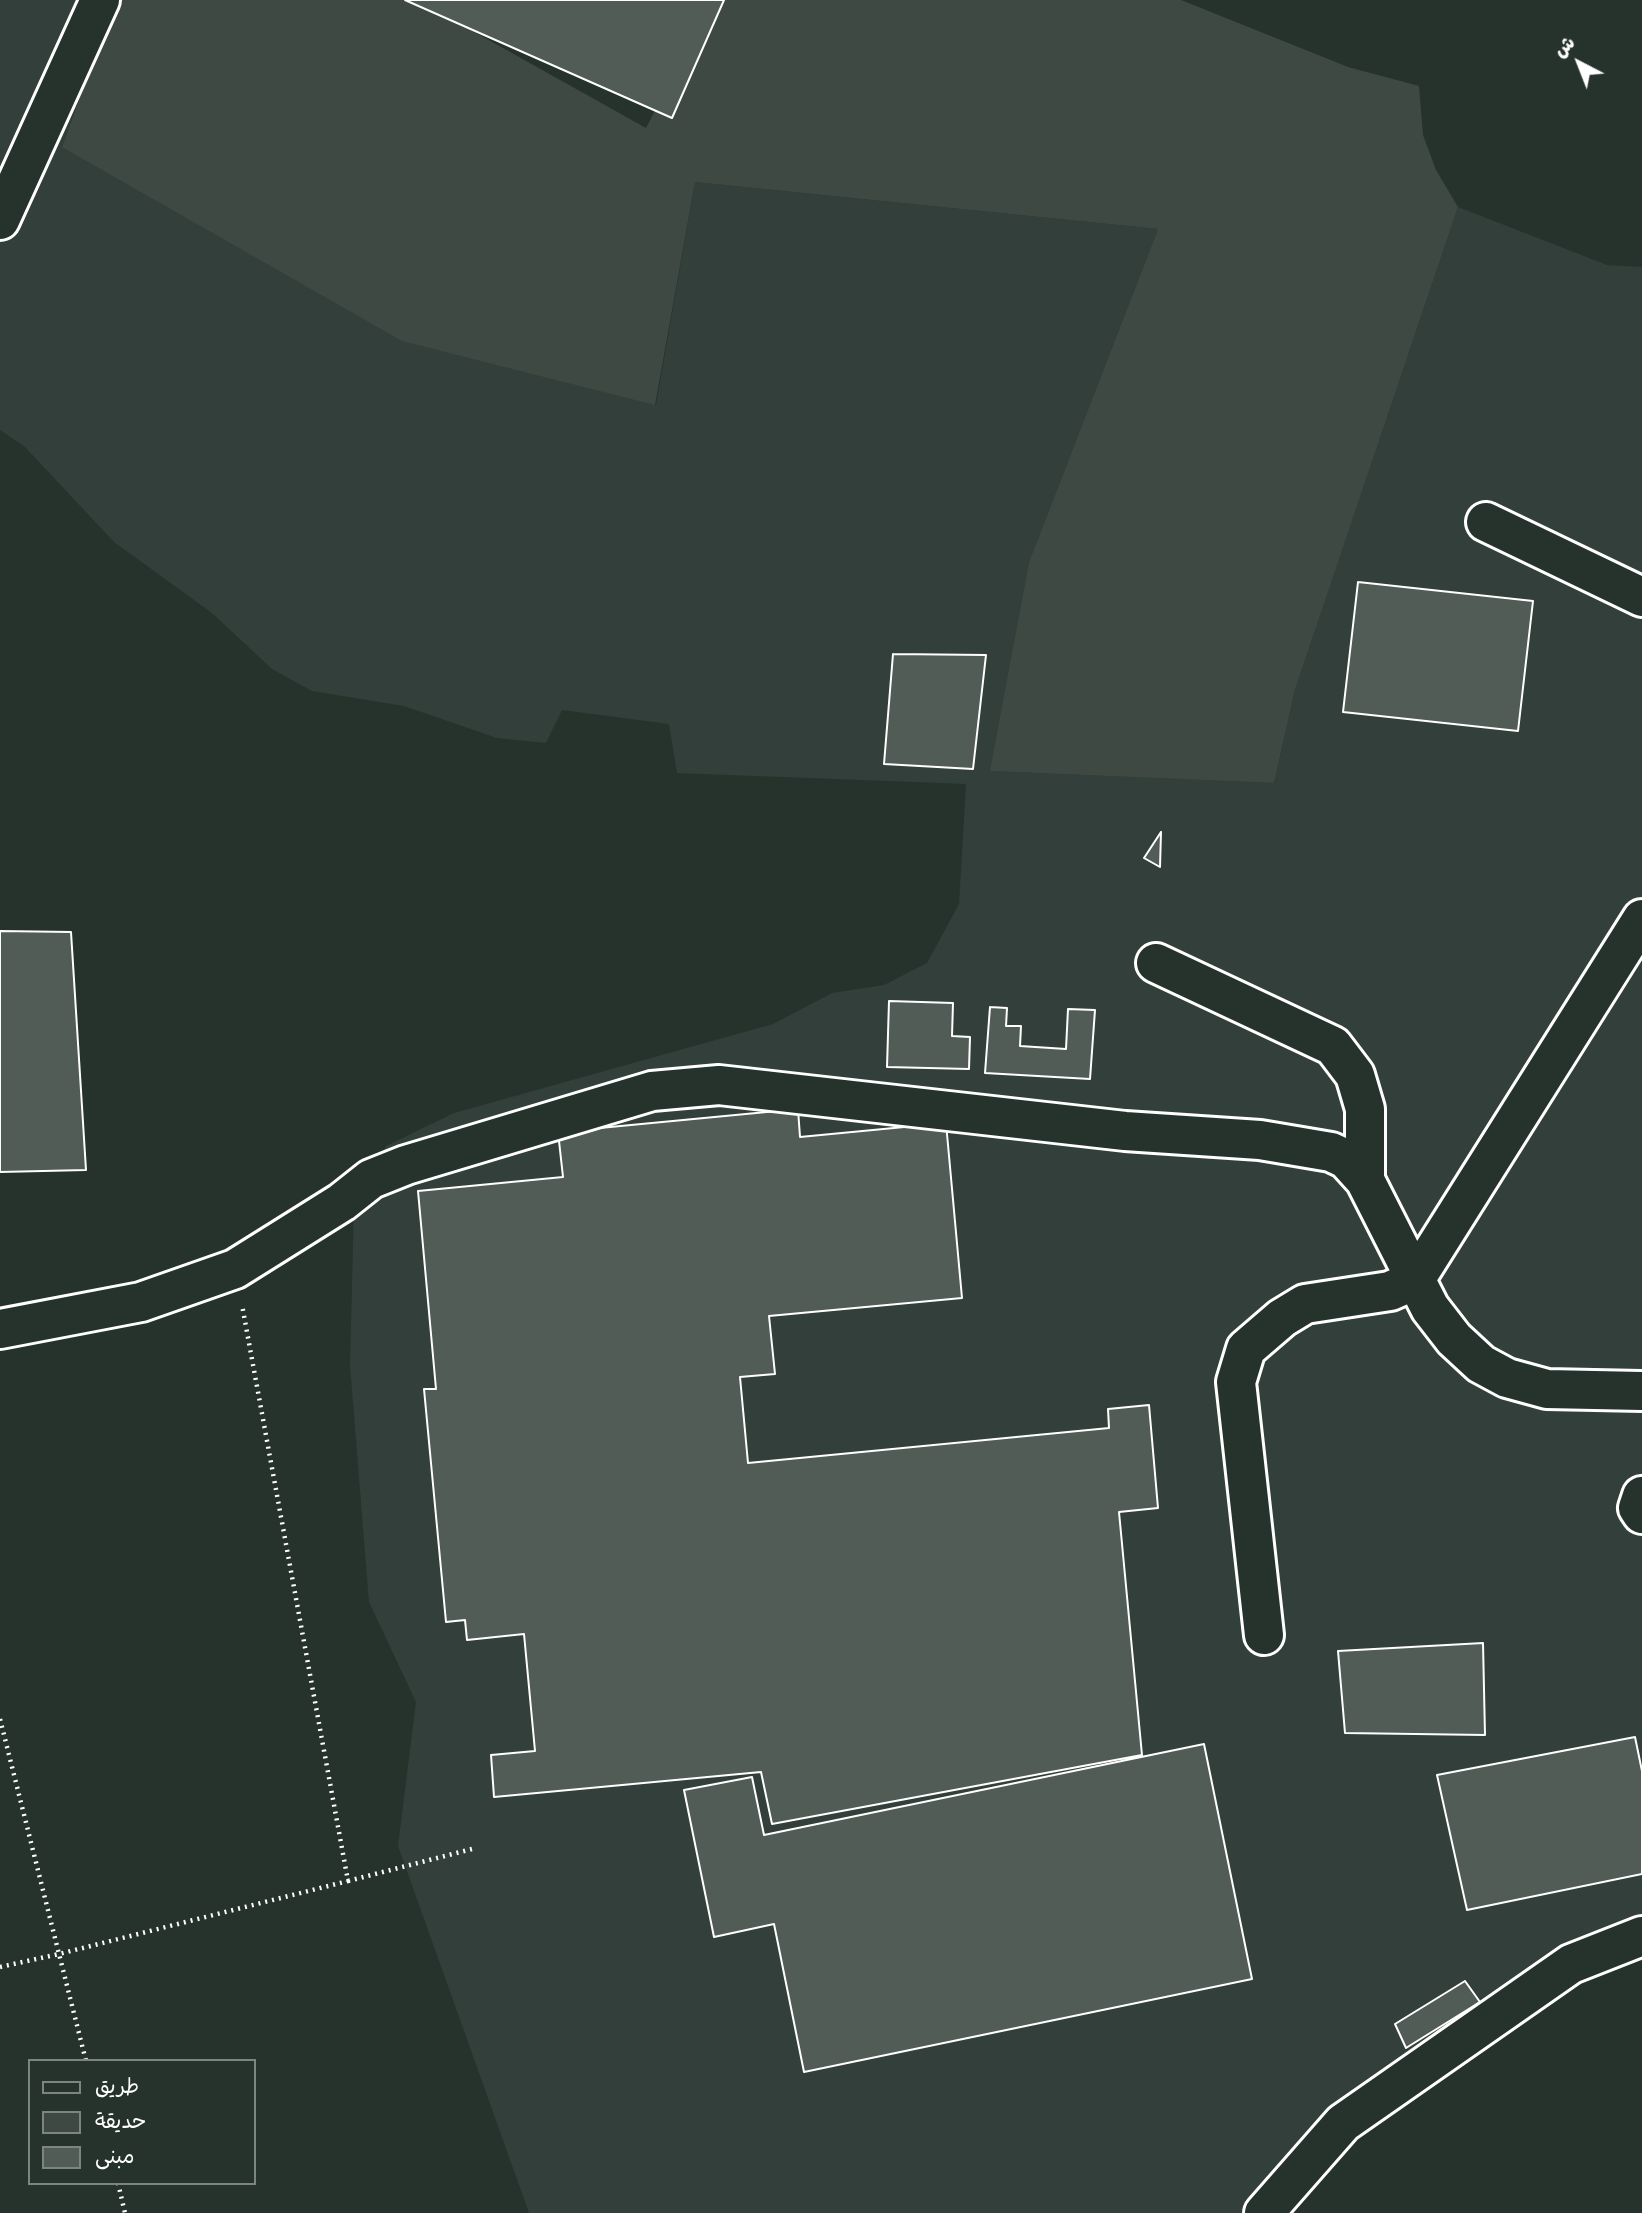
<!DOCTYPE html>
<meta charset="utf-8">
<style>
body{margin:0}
#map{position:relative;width:1642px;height:2213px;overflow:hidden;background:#26332d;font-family:Mynerve,"Playpen Sans Arabic",sans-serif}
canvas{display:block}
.legend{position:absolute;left:28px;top:2059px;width:228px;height:126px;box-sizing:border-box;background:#26332d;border:2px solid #7d8581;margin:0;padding:9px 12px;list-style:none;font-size:21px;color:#fff}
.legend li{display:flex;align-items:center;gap:14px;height:35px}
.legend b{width:35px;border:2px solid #7d8581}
.north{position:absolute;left:1544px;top:28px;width:70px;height:70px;-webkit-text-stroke:5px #26332d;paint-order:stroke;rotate:318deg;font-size:19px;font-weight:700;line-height:28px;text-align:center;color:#fff}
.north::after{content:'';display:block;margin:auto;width:24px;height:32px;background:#fff;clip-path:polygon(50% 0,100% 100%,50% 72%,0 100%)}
</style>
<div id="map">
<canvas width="1642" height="2213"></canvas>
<ul class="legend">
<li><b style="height:9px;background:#26332d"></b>طريق</li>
<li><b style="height:19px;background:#3e4944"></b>حديقة</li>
<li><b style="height:19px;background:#515c57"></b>مبنى</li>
</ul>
<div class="north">ش</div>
</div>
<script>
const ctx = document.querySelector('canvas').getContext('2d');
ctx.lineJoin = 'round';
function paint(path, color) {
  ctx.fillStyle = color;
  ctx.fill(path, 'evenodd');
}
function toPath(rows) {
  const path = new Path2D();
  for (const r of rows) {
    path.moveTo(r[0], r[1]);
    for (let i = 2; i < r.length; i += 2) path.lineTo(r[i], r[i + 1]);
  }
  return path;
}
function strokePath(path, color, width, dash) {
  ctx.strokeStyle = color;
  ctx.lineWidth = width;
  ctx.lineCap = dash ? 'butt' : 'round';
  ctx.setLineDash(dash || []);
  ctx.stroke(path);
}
const built = toPath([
 [0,0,115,0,62,146,656,405,695,182,1158,229,1029,562,991,771,1274,783,1295,690,1458,207,1607,265,1642,267,1642,1927,1520,2000,1264,2213,529,2213,398,1846,416,1702,369,1602,350,1365,354,1206,386,1146,454,1113,773,1024,832,993,884,985,927,963,959,904,966,784,677,773,669,724,562,710,546,743,497,738,404,706,312,691,272,669,212,613,114,542,25,447,0,430]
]);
const green = toPath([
 [115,0,417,0,646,128,712,0,1181,0,1348,67,1419,86,1423,135,1436,170,1458,207,1295,690,1274,783,990,771,1029,562,1158,229,695,182,655,405,402,341,62,147]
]);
const building = toPath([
 [405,0,724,0,672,118,405,0],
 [1358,582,1533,601,1518,731,1343,712,1358,582],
 [893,654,986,655,973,769,884,764,893,654],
 [1161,832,1160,867,1144,858,1161,832],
 [0,931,71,932,86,1170,0,1172,0,931],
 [889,1001,953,1003,952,1036,970,1037,969,1069,887,1067,889,1001],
 [990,1007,1007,1008,1006,1026,1021,1026,1020,1046,1066,1049,1068,1009,1095,1010,1090,1079,985,1073,990,1007],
 [798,1109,800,1137,946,1123,962,1298,769,1316,775,1374,740,1377,748,1463,1109,1428,1108,1409,1149,1405,1158,1508,1119,1512,1142,1755,772,1824,761,1772,494,1797,491,1755,535,1751,524,1634,467,1640,465,1620,446,1622,424,1389,436,1389,418,1191,563,1177,558,1132,798,1109],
 [1483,1643,1485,1735,1345,1733,1338,1651,1483,1643],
 [1635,1737,1642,1771,1642,1874,1467,1910,1437,1775,1635,1737],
 [1204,1744,1252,1979,804,2072,774,1924,714,1937,684,1790,752,1777,764,1835,1204,1744],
 [1465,1981,1480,2002,1406,2048,1395,2024,1465,1981]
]);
const path = toPath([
 [0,1719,59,1954,348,1881,242,1305],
 [348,1881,472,1849],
 [0,1967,59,1954,86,2061],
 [118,2183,125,2213]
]);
const minor = toPath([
 [0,220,100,0],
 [1486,522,1642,597],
 [1156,963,1333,1046,1355,1075,1365,1109,1365,1180],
 [0,1329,141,1302,235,1269,342,1202,371,1179,406,1165,652,1091,719,1085,1125,1131,1260,1140,1331,1152,1346,1159,1365,1180,1430,1308,1454,1339,1481,1364,1507,1378,1547,1389,1642,1391],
 [1642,1496,1638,1508,1642,1514],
 [1264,1635,1236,1382,1246,1349,1282,1318,1305,1304,1390,1291,1415,1280,1642,919],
 [1264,2213,1343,2123,1571,1964,1642,1936]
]);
paint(built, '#333f3a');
paint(green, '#3e4944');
paint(building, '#515c57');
strokePath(building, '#fff', 2);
strokePath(minor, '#fff', 44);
strokePath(path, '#fff', 4.5, [2, 5]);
strokePath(minor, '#26332d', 38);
</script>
